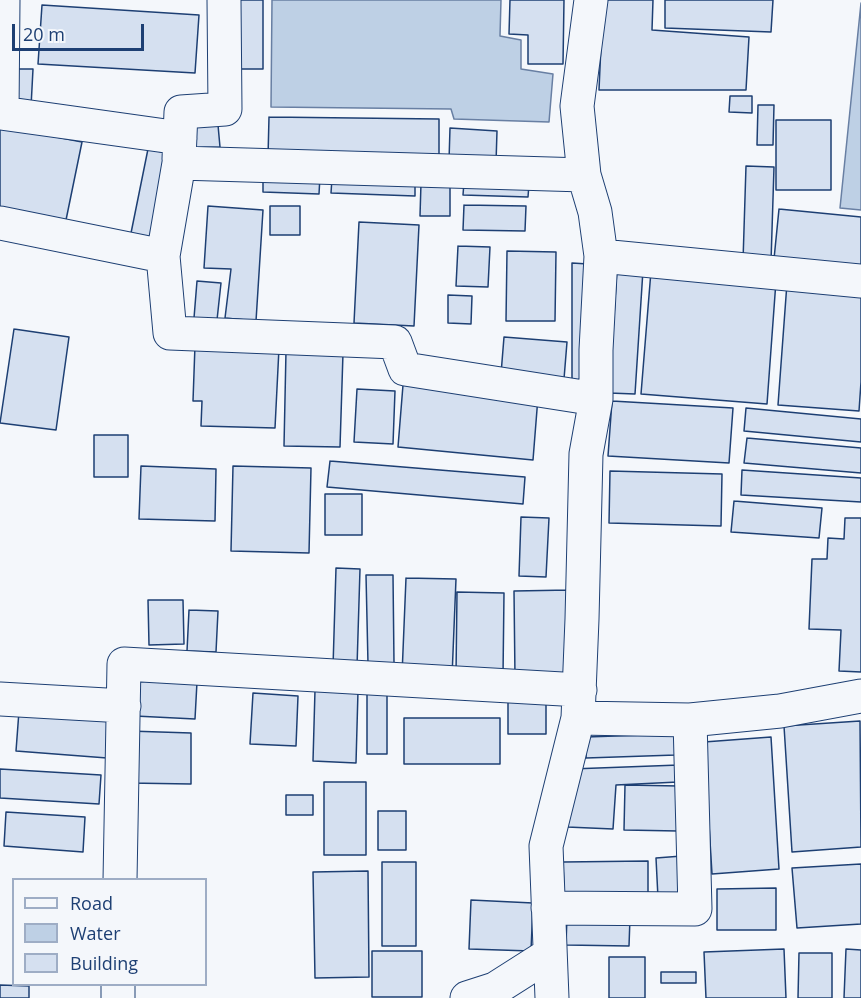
<!DOCTYPE html>
<style>
body{margin:0}
#map{position:relative;width:861px;height:998px;overflow:hidden;background:#f4f7fb;font-family:"Open Sans",sans-serif}
canvas{display:block}
.legend{position:absolute;left:12px;top:878px;width:195px;height:108px;box-sizing:border-box;background:#f4f7fb;border:2px solid #9eadc5;margin:0;padding:8px 10px;list-style:none;font-size:18px;color:#1d3f73}
.legend li{display:flex;align-items:center;gap:12px;height:30px}
.legend b{width:30px;border:2px solid #9eadc5}
.scale{position:absolute;left:12px;top:24px;width:132px;height:27px;box-sizing:border-box;border:3px solid #1d3f73;border-top:0;padding-left:8px;font-size:18px;line-height:21px;white-space:nowrap;color:#1d3f73;-webkit-text-stroke:4px #f4f7fb;paint-order:stroke}
</style>
<div id="map">
<canvas width="861" height="998"></canvas>
<ul class="legend">
<li><b style="height:8px;background:#f4f7fb"></b>Road</li>
<li><b style="height:16px;background:#bed0e5"></b>Water</li>
<li><b style="height:16px;background:#d5e0f0"></b>Building</li>
</ul>
<div class="scale">20 m</div>
</div>
<script>
const ctx = document.querySelector('canvas').getContext('2d');
ctx.lineJoin = 'round';
function paint(path, color) {
  ctx.fillStyle = color;
  ctx.fill(path, 'evenodd');
}
function toPath(rows) {
  const path = new Path2D();
  for (const r of rows) {
    path.moveTo(r[0], r[1]);
    for (let i = 2; i < r.length; i += 2) path.lineTo(r[i], r[i + 1]);
  }
  return path;
}
function strokePath(path, color, width, dash) {
  ctx.strokeStyle = color;
  ctx.lineWidth = width;
  ctx.lineCap = dash ? 'butt' : 'round';
  ctx.setLineDash(dash || []);
  ctx.stroke(path);
}
const water = toPath([
 [272,0,501,0,500,36,521,40,521,69,553,74,549,122,454,119,451,109,271,107,272,0],
 [861,3,861,210,840,208,861,3]
]);
const building = toPath([
 [231,0,263,0,263,69,231,69,231,0],
 [510,0,564,0,563,64,528,64,528,35,509,34,510,0],
 [603,0,653,0,652,30,749,37,746,90,599,90,603,0],
 [665,0,773,0,771,32,665,28,665,0],
 [42,5,199,15,195,73,38,64,42,5],
 [13,69,33,69,31,107,12,106,13,69],
 [730,96,752,96,752,113,729,112,730,96],
 [758,105,774,105,773,145,757,145,758,105],
 [269,117,439,119,439,160,268,157,269,117],
 [776,120,831,120,831,190,776,190,776,120],
 [218,125,220,147,189,148,188,127,218,125],
 [0,126,82,142,66,220,0,207,0,126],
 [450,128,497,131,496,163,449,161,450,128],
 [148,149,171,154,153,242,130,238,148,149],
 [746,166,774,167,771,262,743,261,746,166],
 [263,174,320,176,319,194,263,192,263,174],
 [332,178,415,181,415,196,331,193,332,178],
 [464,182,529,184,528,197,463,195,464,182],
 [421,183,450,183,450,216,420,216,421,183],
 [464,205,526,206,525,231,463,230,464,205],
 [208,206,263,210,256,321,225,318,231,269,204,268,208,206],
 [270,206,300,206,300,235,270,235,270,206],
 [779,209,861,217,861,269,774,259,779,209],
 [359,222,419,225,414,326,354,323,359,222],
 [458,246,490,247,488,287,456,286,458,246],
 [507,251,556,252,555,321,506,321,507,251],
 [572,263,588,264,588,388,572,388,572,263],
 [617,269,643,270,635,394,609,393,617,269],
 [651,271,776,281,767,404,641,394,651,271],
 [197,281,221,283,217,320,194,318,197,281],
 [787,283,861,288,861,382,859,411,778,405,787,283],
 [448,295,472,296,471,324,448,323,448,295],
 [14,329,69,337,56,430,0,423,14,329],
 [504,337,567,342,564,379,501,374,504,337],
 [195,345,279,348,275,428,201,426,202,401,193,401,195,345],
 [286,351,343,353,340,447,284,446,286,351],
 [403,385,538,397,533,460,398,447,403,385],
 [357,389,395,391,393,444,354,442,357,389],
 [612,401,733,408,729,463,608,456,612,401],
 [746,408,861,419,861,442,744,431,746,408],
 [94,435,128,435,128,477,94,477,94,435],
 [747,438,861,448,861,473,744,463,747,438],
 [330,461,525,477,523,504,327,487,330,461],
 [141,466,216,469,215,521,139,519,141,466],
 [233,466,311,468,309,553,231,551,233,466],
 [742,470,861,478,861,502,741,495,742,470],
 [610,471,722,474,721,526,609,523,610,471],
 [325,494,362,494,362,535,325,535,325,494],
 [734,501,822,508,819,538,731,532,734,501],
 [521,517,549,518,546,577,519,576,521,517],
 [845,518,861,518,861,672,839,671,841,630,809,629,812,559,827,559,828,538,844,539,845,518],
 [336,568,360,569,357,667,333,667,336,568],
 [366,575,393,575,394,663,368,664,366,575],
 [406,578,456,579,452,677,402,675,406,578],
 [570,590,572,678,515,678,514,591,570,590],
 [457,592,504,593,503,676,456,675,457,592],
 [148,600,183,600,184,644,149,645,148,600],
 [189,610,218,611,216,652,187,651,189,610],
 [137,680,197,682,195,719,135,716,137,680],
 [367,689,387,689,387,754,367,754,367,689],
 [315,690,358,691,356,763,313,761,315,690],
 [253,693,298,696,296,746,250,744,253,693],
 [508,698,546,698,546,734,508,734,508,698],
 [19,711,111,718,107,758,16,751,19,711],
 [404,718,500,718,500,764,404,764,404,718],
 [860,721,861,847,792,852,784,726,860,721],
 [129,731,191,733,191,784,128,783,129,731],
 [675,734,676,755,586,758,586,737,675,734],
 [771,737,779,869,712,874,704,742,771,737],
 [679,765,678,782,616,785,613,829,567,827,571,769,679,765],
 [0,769,101,775,99,804,0,798,0,769],
 [324,782,366,782,366,855,324,855,324,782],
 [625,785,679,786,678,831,624,830,625,785],
 [286,795,313,795,313,815,286,815,286,795],
 [378,811,406,811,406,850,378,850,378,811],
 [6,812,85,817,83,852,4,846,6,812],
 [682,856,685,897,658,898,656,858,682,856],
 [648,861,648,895,564,895,563,862,648,861],
 [382,862,416,862,416,946,382,946,382,862],
 [861,864,861,924,797,928,792,868,861,864],
 [368,871,369,977,315,978,313,872,368,871],
 [776,888,776,930,717,930,717,889,776,888],
 [471,900,533,903,531,951,469,949,471,900],
 [567,916,630,918,629,946,566,945,567,916],
 [784,949,786,998,706,998,704,952,784,949],
 [846,949,861,950,861,998,844,998,846,949],
 [372,951,422,951,422,997,372,997,372,951],
 [799,953,832,953,832,998,798,998,799,953],
 [609,957,645,957,645,998,609,998,609,957],
 [661,972,696,972,696,983,661,983,661,972],
 [0,985,29,986,29,998,0,998,0,985]
]);
const minor = toPath([
 [3,0,2,113,180,138],
 [591,0,577,106,584,175,595,212,601,256,596,350,596,399,586,454,582,619,578,718,690,720,780,711,861,696],
 [179,159,181,112,225,109,224,0],
 [0,223,163,256,170,333,395,342,405,369,596,399],
 [163,256,179,163,584,175],
 [601,256,861,281],
 [0,699,124,706],
 [120,880,124,664,580,690],
 [548,908,695,909,690,720],
 [118,998,118,984],
 [467,998,495,989,550,954],
 [552,998,546,846,578,718]
]);
paint(water, '#bed0e5');
strokePath(water, '#687fa3', 1.5);
paint(building, '#d5e0f0');
strokePath(building, '#1d3f73', 1.5);
strokePath(minor, '#1d3f73', 35);
strokePath(minor, '#f4f7fb', 33);
</script>
